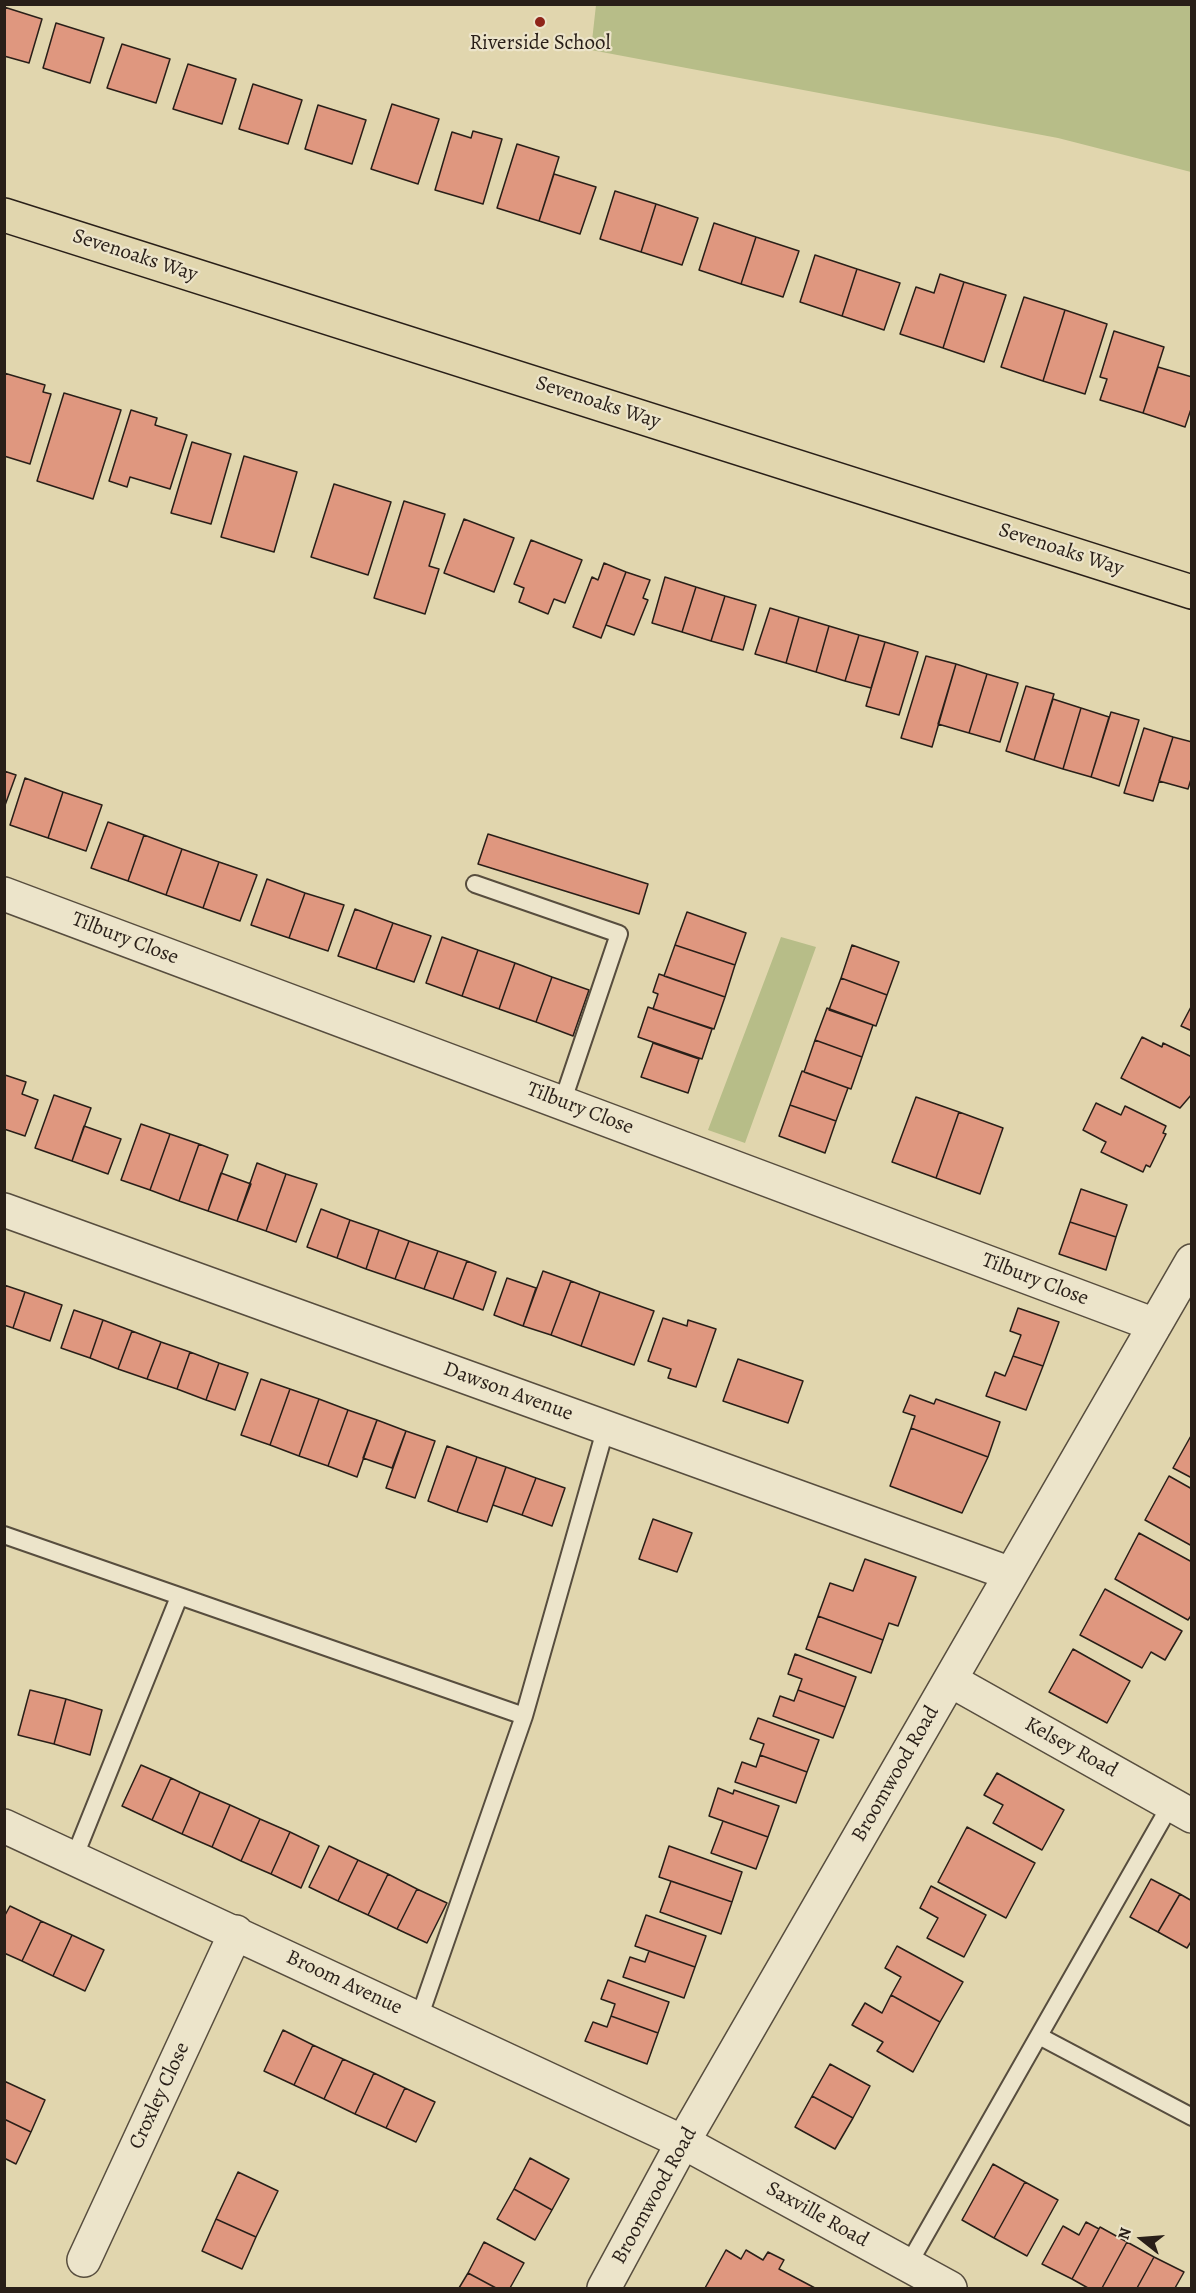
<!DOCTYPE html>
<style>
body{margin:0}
#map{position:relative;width:1196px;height:2293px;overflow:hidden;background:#e1d6ae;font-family:Alegreya,serif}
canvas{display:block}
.frame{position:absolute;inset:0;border:6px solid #291f18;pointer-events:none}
.north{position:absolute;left:1112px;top:2209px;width:60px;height:60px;-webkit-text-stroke:4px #ece4ca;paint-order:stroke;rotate:287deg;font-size:16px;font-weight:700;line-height:24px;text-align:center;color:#291f18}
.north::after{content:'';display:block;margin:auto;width:21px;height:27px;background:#291f18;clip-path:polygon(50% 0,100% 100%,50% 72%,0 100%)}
</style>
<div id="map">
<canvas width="1196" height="2293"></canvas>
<div class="frame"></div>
<div class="north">N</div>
</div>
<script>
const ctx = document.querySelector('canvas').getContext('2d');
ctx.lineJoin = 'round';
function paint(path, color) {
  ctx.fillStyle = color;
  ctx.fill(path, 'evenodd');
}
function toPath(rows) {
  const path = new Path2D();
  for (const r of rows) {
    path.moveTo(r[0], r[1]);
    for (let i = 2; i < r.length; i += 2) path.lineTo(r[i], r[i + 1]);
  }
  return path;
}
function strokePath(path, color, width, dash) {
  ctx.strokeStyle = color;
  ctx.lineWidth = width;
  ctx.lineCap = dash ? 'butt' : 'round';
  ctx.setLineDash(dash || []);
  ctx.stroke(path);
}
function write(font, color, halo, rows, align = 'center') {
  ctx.font = font + ' Alegreya,serif';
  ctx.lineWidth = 4.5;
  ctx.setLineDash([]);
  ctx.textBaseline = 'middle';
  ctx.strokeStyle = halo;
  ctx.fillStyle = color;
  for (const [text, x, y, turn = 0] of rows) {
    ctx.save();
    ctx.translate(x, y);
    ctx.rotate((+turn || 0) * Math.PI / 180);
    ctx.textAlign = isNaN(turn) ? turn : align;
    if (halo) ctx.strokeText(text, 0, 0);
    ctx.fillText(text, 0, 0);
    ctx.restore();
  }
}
const green = toPath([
 [596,5,1191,5,1191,172,1058,138,591,50],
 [781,937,816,947,745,1143,708,1130]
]);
const building = toPath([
 [4,7,42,19,29,63,4,56,4,7],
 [56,23,104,38,90,83,43,68,56,23],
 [122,44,170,59,156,103,107,88,122,44],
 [188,64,236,79,222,124,173,109,188,64],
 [253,84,302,100,288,144,239,129,253,84],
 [392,104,439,119,418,184,371,169,392,104],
 [318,105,366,120,352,164,305,149,318,105],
 [473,131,502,139,483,204,435,190,452,132,471,138,473,131],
 [517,144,559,157,539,221,497,208,517,144],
 [554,174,596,187,580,234,539,221,554,174],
 [615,191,656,204,641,252,600,239,615,191],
 [656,204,698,218,682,265,641,252,656,204],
 [714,223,756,237,741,284,699,270,714,223],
 [756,237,799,251,783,297,741,284,756,237],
 [815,255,857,269,842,316,800,302,815,255],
 [857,269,900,283,884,330,842,316,857,269],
 [940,274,964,282,943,348,900,334,916,287,934,293,940,274],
 [964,282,1006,295,984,362,943,348,964,282],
 [1024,297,1065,310,1043,381,1001,367,1024,297],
 [1065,310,1107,324,1085,394,1043,381,1065,310],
 [1114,331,1164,347,1143,413,1100,400,1107,379,1100,377,1114,331],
 [1158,367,1192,377,1192,406,1185,427,1143,413,1158,367],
 [4,373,45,385,43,392,51,394,30,464,4,456,4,373],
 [64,393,121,410,93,499,37,481,64,393],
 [131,410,157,418,155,425,187,435,170,489,130,477,127,487,109,481,131,410],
 [192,442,231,454,211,524,171,513,192,442],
 [244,456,297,472,274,552,221,537,244,456],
 [334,484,391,502,368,575,311,557,334,484],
 [404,501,445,514,429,566,439,569,425,614,374,598,404,501],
 [464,519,514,538,494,592,444,573,464,519],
 [531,540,582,560,565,603,554,599,548,614,519,602,524,588,514,584,531,540],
 [604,563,626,572,601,638,573,627,592,577,598,580,604,563],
 [626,572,650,580,643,598,648,600,634,635,606,625,626,572],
 [665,577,696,587,682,632,652,623,665,577],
 [696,587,725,596,711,641,682,632,696,587],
 [725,596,756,605,743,650,711,641,725,596],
 [770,608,799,617,786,663,755,654,770,608],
 [799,617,829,626,816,672,786,663,799,617],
 [829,626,859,635,845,681,816,672,829,626],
 [859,635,885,642,871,688,845,681,859,635],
 [885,642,918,652,899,715,866,706,885,642],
 [926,656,956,664,932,747,901,738,926,656],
 [956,664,987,674,969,733,938,724,956,664],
 [987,674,1018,683,1000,742,969,733,987,674],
 [1026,686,1054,694,1034,760,1006,751,1026,686],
 [1053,699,1081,708,1063,769,1034,760,1053,699],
 [1081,708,1109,717,1091,777,1063,769,1081,708],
 [1111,712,1139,720,1119,786,1091,777,1111,712],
 [1144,728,1173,737,1153,801,1124,793,1144,728],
 [1173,737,1192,742,1192,776,1188,789,1159,781,1173,737],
 [4,771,16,775,4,808,4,771],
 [25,778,63,792,48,838,10,825,25,778],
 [63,792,102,805,86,851,48,838,63,792],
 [108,822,144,835,128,881,91,868,108,822],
 [488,834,648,884,639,914,478,864,488,834],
 [144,835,182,849,166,895,128,881,144,835],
 [182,849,219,862,203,908,166,895,182,849],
 [219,862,257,875,240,921,203,908,219,862],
 [267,879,305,893,289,938,251,925,267,879],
 [305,893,344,905,328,951,289,938,305,893],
 [355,909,393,923,376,969,338,956,355,909],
 [687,912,746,933,735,965,675,945,687,912],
 [393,923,431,936,414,982,376,969,393,923],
 [442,937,478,950,462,996,426,983,442,937],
 [675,945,735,965,725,997,664,976,675,945],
 [852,945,899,962,887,995,841,978,852,945],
 [478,950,515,963,499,1009,462,996,478,950],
 [515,963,552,977,536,1022,499,1009,515,963],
 [659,974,725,997,714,1029,653,1009,658,994,653,992,659,974],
 [552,977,589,990,573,1036,536,1022,552,977],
 [841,978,887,995,876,1026,829,1010,841,978],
 [1192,1005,1192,1031,1181,1026,1192,1005],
 [648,1007,712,1029,702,1059,638,1037,648,1007],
 [827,1008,873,1025,862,1057,815,1040,827,1008],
 [1142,1037,1162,1047,1163,1043,1192,1057,1192,1094,1180,1108,1121,1078,1142,1037],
 [815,1040,862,1057,851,1089,804,1072,815,1040],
 [653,1043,699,1059,688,1093,641,1077,653,1043],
 [802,1071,848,1088,836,1121,790,1105,802,1071],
 [5,1075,26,1082,22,1094,38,1100,25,1136,4,1129,5,1075],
 [54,1095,91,1108,72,1161,35,1148,54,1095],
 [916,1097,959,1112,936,1178,892,1162,916,1097],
 [1096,1103,1121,1115,1125,1106,1166,1126,1163,1133,1166,1134,1150,1167,1146,1165,1143,1172,1101,1152,1106,1142,1083,1130,1096,1103],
 [790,1105,836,1121,825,1153,779,1136,790,1105],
 [959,1112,1003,1128,980,1194,936,1178,959,1112],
 [141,1124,170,1134,150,1190,121,1180,141,1124],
 [84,1126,121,1139,108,1174,72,1161,84,1126],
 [170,1134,199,1144,179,1201,150,1190,170,1134],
 [199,1144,228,1155,208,1211,179,1201,199,1144],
 [257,1163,286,1174,266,1231,237,1221,257,1163],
 [221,1173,251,1184,237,1221,208,1211,221,1173],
 [286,1174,317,1184,296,1242,266,1231,286,1174],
 [1081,1189,1127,1205,1116,1237,1070,1222,1081,1189],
 [321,1209,350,1220,337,1258,307,1247,321,1209],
 [350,1220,379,1230,366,1269,337,1258,350,1220],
 [1070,1222,1116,1237,1106,1270,1059,1254,1070,1222],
 [379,1230,409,1241,395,1279,366,1269,379,1230],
 [409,1241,438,1251,424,1289,395,1279,409,1241],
 [438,1251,467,1261,453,1299,424,1289,438,1251],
 [467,1261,496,1272,483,1310,453,1299,467,1261],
 [543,1271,571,1281,551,1335,523,1326,543,1271],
 [507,1278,536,1288,523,1326,494,1315,507,1278],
 [571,1281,600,1292,581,1346,551,1335,571,1281],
 [4,1285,25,1292,13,1328,4,1325,4,1285],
 [25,1292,62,1305,50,1341,13,1328,25,1292],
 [600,1292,654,1311,634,1365,581,1346,600,1292],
 [1018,1308,1059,1322,1043,1366,1013,1356,1021,1335,1010,1331,1018,1308],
 [74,1310,103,1320,90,1358,61,1348,74,1310],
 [663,1318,687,1326,688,1320,716,1329,696,1387,668,1378,671,1369,648,1361,663,1318],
 [103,1320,132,1331,118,1369,90,1358,103,1320],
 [132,1331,161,1342,147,1379,118,1369,132,1331],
 [161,1342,190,1352,177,1389,147,1379,161,1342],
 [190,1352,219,1363,206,1400,177,1389,190,1352],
 [1013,1356,1043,1366,1026,1410,986,1396,995,1372,1005,1376,1013,1356],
 [738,1359,803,1381,788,1423,723,1401,738,1359],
 [219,1363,248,1373,235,1410,206,1400,219,1363],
 [261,1379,290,1389,270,1445,241,1435,261,1379],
 [290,1389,319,1399,299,1456,270,1445,290,1389],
 [910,1395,934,1404,936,1399,1000,1422,988,1457,911,1428,915,1416,903,1412,910,1395],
 [319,1399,348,1410,328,1466,299,1456,319,1399],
 [348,1410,377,1420,357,1477,328,1466,348,1410],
 [377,1420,406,1431,392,1468,363,1458,377,1420],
 [911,1428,988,1457,962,1513,890,1486,911,1428],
 [406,1431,435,1441,415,1498,386,1488,406,1431],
 [1192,1434,1192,1478,1173,1468,1192,1434],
 [447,1446,477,1457,457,1512,428,1501,447,1446],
 [477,1457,506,1467,487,1522,457,1512,477,1457],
 [506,1467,536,1478,522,1515,493,1505,506,1467],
 [1169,1476,1192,1489,1192,1546,1145,1520,1169,1476],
 [536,1478,565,1488,552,1526,522,1515,536,1478],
 [653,1519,692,1533,677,1572,639,1559,653,1519],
 [1139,1533,1192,1562,1192,1614,1188,1620,1115,1579,1139,1533],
 [865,1559,916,1577,898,1626,889,1623,883,1640,818,1616,830,1583,853,1591,865,1559],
 [1105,1589,1182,1631,1165,1660,1151,1652,1142,1668,1080,1635,1105,1589],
 [818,1616,883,1640,871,1673,806,1649,818,1616],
 [1073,1649,1130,1681,1107,1723,1049,1692,1073,1649],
 [795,1654,856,1677,845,1707,798,1690,802,1679,788,1674,795,1654],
 [30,1690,66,1699,54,1744,18,1735,30,1690],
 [798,1690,845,1707,833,1738,773,1716,780,1696,794,1701,798,1690],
 [66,1699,102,1710,90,1755,54,1744,66,1699],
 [758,1718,819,1740,807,1772,760,1755,764,1744,750,1739,758,1718],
 [760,1755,807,1772,796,1803,735,1782,742,1762,756,1767,760,1755],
 [141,1765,171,1778,152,1820,122,1806,141,1765],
 [997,1773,1064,1810,1042,1850,993,1823,1003,1805,984,1795,997,1773],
 [171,1778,200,1792,182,1834,152,1820,171,1778],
 [718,1788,733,1794,734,1790,779,1806,768,1837,709,1816,718,1788],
 [200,1792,230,1805,212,1847,182,1834,200,1792],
 [230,1805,260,1819,241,1861,212,1847,230,1805],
 [260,1819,290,1832,271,1874,241,1861,260,1819],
 [723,1821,768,1837,756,1869,711,1853,723,1821],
 [967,1827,1035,1863,1006,1918,938,1882,967,1827],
 [290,1832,319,1846,301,1888,271,1874,290,1832],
 [329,1846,358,1860,338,1901,309,1887,329,1846],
 [669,1846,742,1872,732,1902,659,1877,669,1846],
 [358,1860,388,1874,368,1915,338,1901,358,1860],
 [388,1874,417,1889,397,1929,368,1915,388,1874],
 [1151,1879,1180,1894,1158,1932,1130,1917,1151,1879],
 [671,1881,732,1902,721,1934,660,1912,671,1881],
 [931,1886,986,1915,964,1957,927,1938,938,1918,920,1908,931,1886],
 [417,1889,447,1903,427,1943,397,1929,417,1889],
 [1180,1894,1192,1901,1192,1940,1187,1948,1158,1932,1180,1894],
 [10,1906,41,1921,22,1961,4,1953,4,1917,10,1906],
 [646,1915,706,1936,695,1967,635,1946,646,1915],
 [41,1921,72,1935,53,1976,22,1961,41,1921],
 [72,1935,104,1950,85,1991,53,1976,72,1935],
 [897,1946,963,1982,940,2022,891,1995,901,1977,885,1968,897,1946],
 [649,1951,695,1967,684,1998,623,1977,630,1957,645,1962,649,1951],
 [608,1980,669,2002,658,2033,611,2016,615,2004,601,1999,608,1980],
 [891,1995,940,2022,913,2072,877,2051,883,2042,852,2025,865,2003,882,2013,891,1995],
 [611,2016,658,2033,647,2064,585,2041,593,2022,607,2027,611,2016],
 [283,2030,313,2045,294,2085,264,2071,283,2030],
 [313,2045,343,2059,324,2099,294,2085,313,2045],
 [343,2059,374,2073,355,2114,324,2099,343,2059],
 [830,2064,870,2086,853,2118,812,2096,830,2064],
 [374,2073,405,2088,386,2128,355,2114,374,2073],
 [4,2081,45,2100,31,2132,4,2119,4,2081],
 [405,2088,435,2102,416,2142,386,2128,405,2088],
 [812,2096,853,2118,835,2149,795,2127,812,2096],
 [4,2119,31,2132,16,2164,4,2158,4,2119],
 [530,2158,569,2179,552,2210,514,2189,530,2158],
 [993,2164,1025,2182,994,2238,962,2220,993,2164],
 [238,2172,278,2191,256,2237,216,2219,238,2172],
 [1025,2182,1058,2200,1027,2256,994,2238,1025,2182],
 [514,2189,552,2210,535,2240,497,2219,514,2189],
 [216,2219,256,2237,242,2269,202,2251,216,2219],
 [1086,2222,1099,2229,1072,2279,1042,2264,1063,2226,1079,2235,1086,2222],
 [1100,2227,1127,2242,1102,2288,1088,2288,1072,2279,1100,2227],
 [484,2242,524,2263,510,2288,496,2288,468,2273,484,2242],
 [1127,2242,1154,2257,1137,2288,1102,2288,1127,2242],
 [726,2250,741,2259,746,2250,763,2260,768,2252,784,2260,779,2269,815,2288,705,2288,726,2250],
 [1154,2257,1184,2272,1175,2288,1137,2288,1154,2257],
 [468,2273,496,2288,459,2288,468,2273]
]);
const lane = toPath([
 [475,884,619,934,562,1103],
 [4,1535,524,1716,419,2018],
 [524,1716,606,1427],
 [74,1858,179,1597],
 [1039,2036,1192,2117],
 [908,2265,1171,1804]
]);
const street = toPath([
 [4,894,1155,1325],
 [4,1210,1011,1574],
 [950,1680,1192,1816],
 [4,1826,683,2142,950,2288],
 [84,2260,236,1932],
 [604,2288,683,2142,1192,1261]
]);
const primary = toPath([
 [4,215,1192,592]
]);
const markers = [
 [540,22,6,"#8f2418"]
];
const poiNames = [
 ["Riverside School",540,44]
];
const streetNames = [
 ["Sevenoaks Way",135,256,18],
 ["Sevenoaks Way",598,403,18],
 ["Sevenoaks Way",1061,550,18],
 ["Tilbury Close",125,939,21],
 ["Tilbury Close",580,1109,21],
 ["Tilbury Close",1035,1280,21],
 ["Dawson Avenue",508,1392,20],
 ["Kelsey Road",1071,1748,29],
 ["Broomwood Road",896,1774,-60],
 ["Broom Avenue",344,1983,25],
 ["Croxley Close",160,2096,-65],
 ["Broomwood Road",655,2196,-61],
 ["Saxville Road",817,2215,29]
];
paint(green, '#b7bd88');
paint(building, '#df977f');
strokePath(building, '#291f18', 1.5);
strokePath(lane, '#574d3e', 20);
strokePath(street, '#574d3e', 36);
strokePath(primary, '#291f18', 36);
strokePath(lane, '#ece4ca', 16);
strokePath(street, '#ece4ca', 33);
strokePath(primary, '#e1d6ae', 33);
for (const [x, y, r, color] of markers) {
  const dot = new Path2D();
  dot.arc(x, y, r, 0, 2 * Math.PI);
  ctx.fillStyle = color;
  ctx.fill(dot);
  strokePath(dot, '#ece4ca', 2);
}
write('21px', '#291f18', '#ece4ca', poiNames);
write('21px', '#291f18', '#ece4ca', streetNames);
</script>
